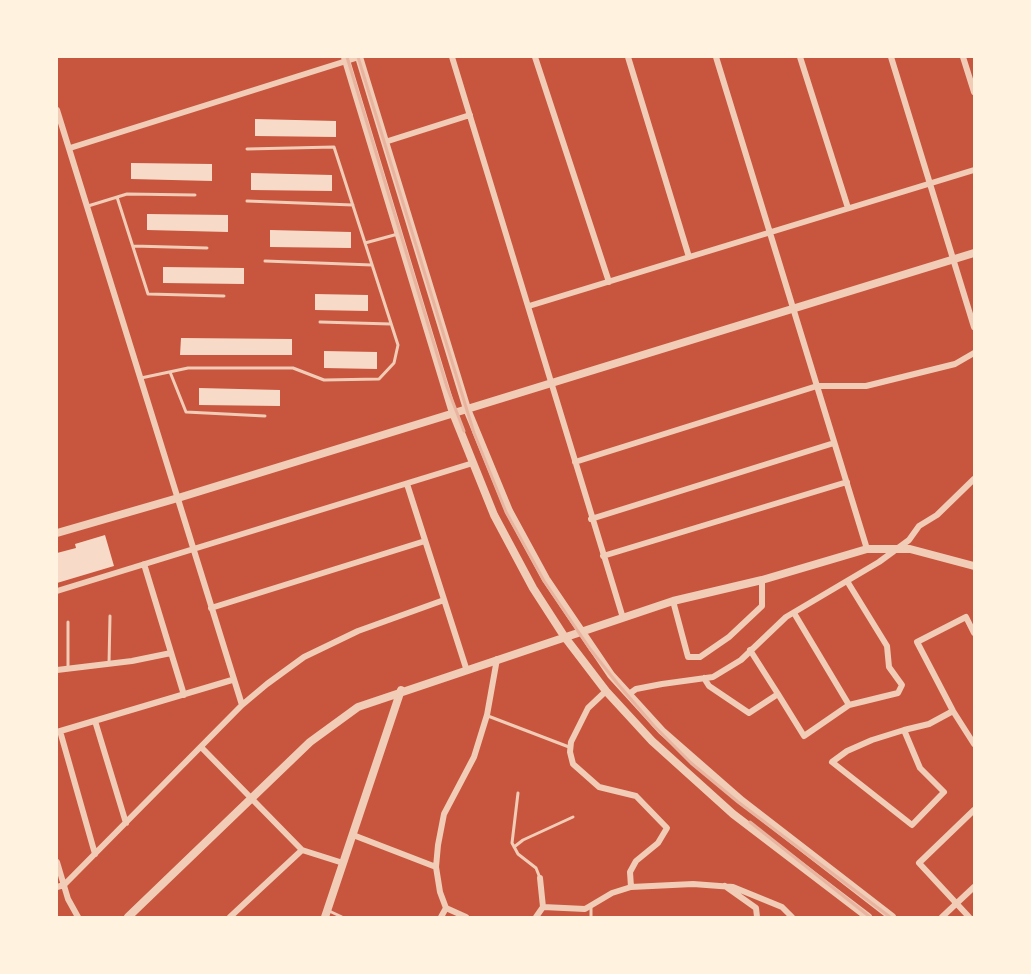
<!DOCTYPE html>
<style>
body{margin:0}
#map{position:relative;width:1031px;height:974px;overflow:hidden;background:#c8553d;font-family:Figtree,sans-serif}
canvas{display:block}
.frame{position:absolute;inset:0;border:58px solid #fff3e0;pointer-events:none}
</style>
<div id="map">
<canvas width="1031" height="974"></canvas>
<div class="frame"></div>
</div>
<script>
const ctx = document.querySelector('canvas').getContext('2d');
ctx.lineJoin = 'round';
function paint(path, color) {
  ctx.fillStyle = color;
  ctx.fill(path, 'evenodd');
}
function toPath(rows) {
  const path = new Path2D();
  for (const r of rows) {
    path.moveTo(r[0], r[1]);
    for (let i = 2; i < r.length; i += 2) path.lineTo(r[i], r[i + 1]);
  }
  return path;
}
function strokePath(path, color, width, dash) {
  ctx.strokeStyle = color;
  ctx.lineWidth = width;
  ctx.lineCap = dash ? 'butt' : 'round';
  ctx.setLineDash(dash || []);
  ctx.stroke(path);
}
const building = toPath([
 [255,119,336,121,336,137,255,136],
 [131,163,212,164,212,181,131,179],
 [251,173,332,175,332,191,251,190],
 [147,214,228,215,228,232,147,230],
 [270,230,351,232,351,248,270,247],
 [163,267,244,268,244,284,163,283],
 [315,294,368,295,368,311,315,310],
 [181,338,292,339,292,355,180,355],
 [324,351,377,352,377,369,324,368],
 [199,388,280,390,280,406,199,405],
 [105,535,114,566,57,583,57,553,76,548,75,544]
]);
const service = toPath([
 [117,197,148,294,224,296],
 [247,201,353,205],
 [88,206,127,194,195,195],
 [365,243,398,234],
 [133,246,207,248],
 [265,261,372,265],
 [320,322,391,324],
 [170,372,186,412,265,416],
 [141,378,188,368,293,368,324,380,379,379,394,363,398,345,334,147,247,149],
 [68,622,68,668],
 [109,664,110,616],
 [488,716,569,747],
 [518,793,512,843,518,854,536,868,540,878],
 [514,847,523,840,573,817],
 [591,908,591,917],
 [327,910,342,917]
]);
const minor = toPath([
 [452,57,623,618],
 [535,57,609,282],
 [628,57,689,257],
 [716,57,867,549],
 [800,57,848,208],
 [891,57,974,327],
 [963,57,974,92],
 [57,110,242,705],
 [385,142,470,115],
 [70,148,359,57],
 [529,306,974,170],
 [575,462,817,386,866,386,955,364,974,353],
 [407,484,466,668],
 [591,519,834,443],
 [603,556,847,482],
 [144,564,184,695],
 [57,591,473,463],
 [673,601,688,657,700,657,729,637,762,606,762,580],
 [211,608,425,541],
 [794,613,849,705],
 [974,633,966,617,917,642,953,711,974,744],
 [57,670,132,661,171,653],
 [704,678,709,686,749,713,778,694,750,650],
 [606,691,588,708,571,742,570,752,573,764,599,787,636,796,667,828,658,843,636,861,630,872,631,887],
 [629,694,636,689,662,684,713,677,741,660,786,617,879,562,909,540,919,526,937,515,974,479],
 [778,694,804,736,849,705,898,693,902,685,889,667,887,646,847,581],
 [95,721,126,823],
 [904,730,920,768,944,792,912,825,832,762,847,751,872,740,904,730,929,724,953,711],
 [60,731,95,854],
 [57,732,232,680],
 [201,747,302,850,343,863],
 [353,835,436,867],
 [57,862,68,899,78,917],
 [725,886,756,908,757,917],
 [57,887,64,885,242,705,267,684,304,657,358,631,444,600],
 [543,907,585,909,612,893,631,887,693,884,733,887,782,907,792,917],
 [230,917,302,850],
 [441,917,446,908],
 [466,917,446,908,440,892,436,867,438,845,444,814,474,757,487,715,497,659],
 [536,917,543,907,540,878],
 [942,917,974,887],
 [969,917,919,863,974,810]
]);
const tertiary = toPath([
 [345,57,453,413,494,515,533,588,564,636,606,691,652,741,733,814,868,917],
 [359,57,467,409,509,511,546,579,611,675,662,731,742,801,892,917],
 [57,533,178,498,974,253],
 [128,917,310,742,358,707,673,601,762,580,867,549,910,549,974,566],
 [325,917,401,690]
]);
const rail = toPath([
 [347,57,447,387,464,431],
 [358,57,474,433,506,512,544,581,590,649,617,683,654,726,691,763,738,802,890,917],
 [750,822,870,917]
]);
paint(building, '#f7dbc8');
strokePath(service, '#f1ccb7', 3);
strokePath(minor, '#f1ccb7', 6);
strokePath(tertiary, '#f1ccb7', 8);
strokePath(rail, '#e9b49f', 3);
</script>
